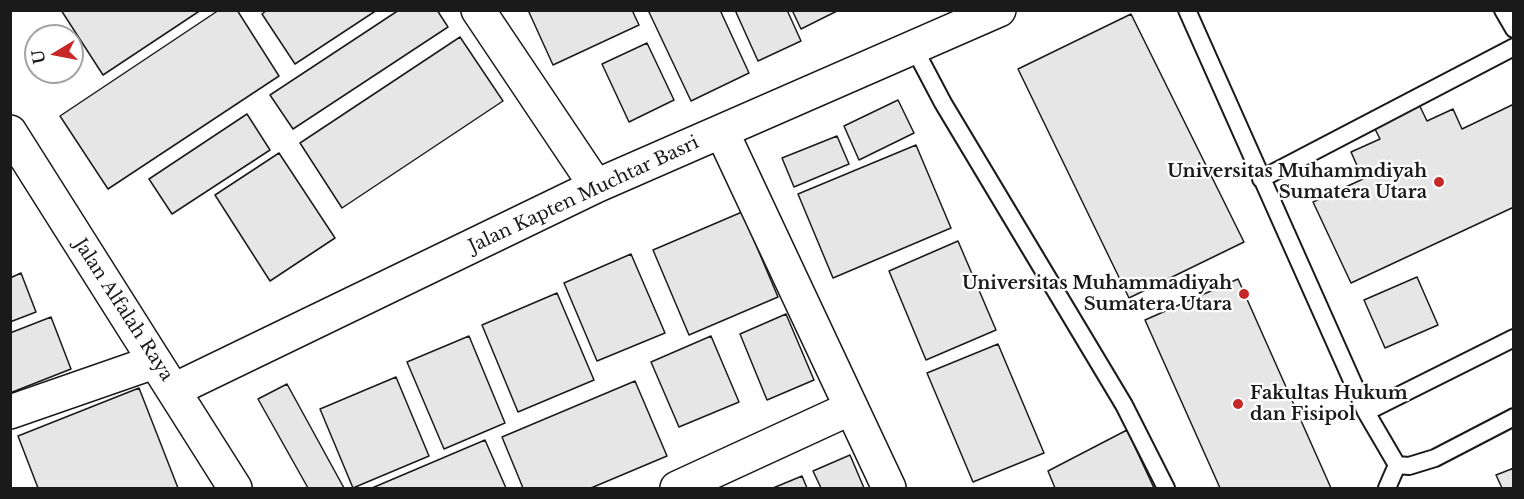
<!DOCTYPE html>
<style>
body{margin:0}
#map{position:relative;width:1524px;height:499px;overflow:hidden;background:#fff;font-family:"Libre Baskerville",serif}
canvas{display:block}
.frame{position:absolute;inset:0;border:12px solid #1a1a1a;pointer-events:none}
.north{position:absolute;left:24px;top:24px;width:60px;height:60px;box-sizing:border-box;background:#fff;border:2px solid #a3a3a3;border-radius:50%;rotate:260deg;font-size:16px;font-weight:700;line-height:24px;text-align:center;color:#1a1a1a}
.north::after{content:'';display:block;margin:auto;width:21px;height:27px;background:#c62828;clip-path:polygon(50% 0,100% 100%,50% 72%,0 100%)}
</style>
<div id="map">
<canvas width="1524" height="499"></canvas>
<div class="frame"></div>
<div class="north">U</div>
</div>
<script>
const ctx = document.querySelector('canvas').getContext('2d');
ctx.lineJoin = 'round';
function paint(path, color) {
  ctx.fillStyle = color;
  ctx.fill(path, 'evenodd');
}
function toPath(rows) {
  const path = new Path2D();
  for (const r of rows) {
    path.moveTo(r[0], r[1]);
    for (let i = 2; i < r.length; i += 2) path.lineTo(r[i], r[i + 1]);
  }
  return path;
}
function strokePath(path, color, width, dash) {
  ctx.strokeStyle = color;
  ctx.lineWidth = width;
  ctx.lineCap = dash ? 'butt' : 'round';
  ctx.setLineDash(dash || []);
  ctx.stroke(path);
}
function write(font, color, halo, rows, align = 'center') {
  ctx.font = font + ' "Libre Baskerville",serif';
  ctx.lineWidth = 4.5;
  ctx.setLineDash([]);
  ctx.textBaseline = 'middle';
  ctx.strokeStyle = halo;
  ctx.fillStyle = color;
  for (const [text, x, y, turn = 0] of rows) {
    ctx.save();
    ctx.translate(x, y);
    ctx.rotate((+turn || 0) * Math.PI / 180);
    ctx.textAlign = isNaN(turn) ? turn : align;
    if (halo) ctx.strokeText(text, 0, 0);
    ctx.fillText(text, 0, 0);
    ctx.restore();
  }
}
const building = toPath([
 [61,10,201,10,103,75,61,10],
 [219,10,237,10,279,76,108,189,60,116,219,10],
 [267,10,377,10,295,64,262,14,267,10],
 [399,10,437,10,448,27,293,129,270,95,399,10],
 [528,10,632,10,639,25,553,65,528,10],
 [648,10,720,10,749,73,691,101,648,10],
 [735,10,787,10,801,41,758,61,735,10],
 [792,10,839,10,801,29,792,10],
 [1131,14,1244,242,1129,298,1018,69,1131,14],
 [460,37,503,101,342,208,300,143,460,37],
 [647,43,674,100,629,122,602,64,647,43],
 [1414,94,1427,121,1453,109,1462,129,1514,104,1514,207,1351,283,1313,202,1363,179,1351,152,1380,139,1368,115,1414,94],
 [898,100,914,133,859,160,844,126,898,100],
 [247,114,270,150,172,214,149,179,247,114],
 [837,136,849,164,794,187,782,158,837,136],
 [916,145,951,228,833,278,798,194,916,145],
 [279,153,335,238,270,281,215,195,279,153],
 [742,212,778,297,689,335,653,250,742,212],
 [958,241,996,330,926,360,889,271,958,241],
 [631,254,665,333,597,361,564,283,631,254],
 [21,273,36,312,10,322,10,278,21,273],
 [1417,277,1438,325,1385,348,1364,300,1417,277],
 [1238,279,1331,488,1220,488,1145,320,1238,279],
 [557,293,594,380,518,412,482,325,557,293],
 [786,314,814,380,767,400,740,334,786,314],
 [51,317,71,369,10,393,10,333,51,317],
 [469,336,505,423,444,449,407,362,469,336],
 [711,336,739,402,679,427,651,362,711,336],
 [998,344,1044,453,973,482,927,373,998,344],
 [396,377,429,456,353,488,320,409,396,377],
 [635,381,667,456,591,488,523,488,502,437,635,381],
 [287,384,344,488,308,488,258,399,287,384],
 [139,388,178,488,38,488,18,436,139,388],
 [1127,430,1154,488,1055,488,1048,471,1127,430],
 [485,440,506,488,372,488,485,440],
 [850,455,864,488,821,488,813,471,850,455],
 [1514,468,1514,488,1502,488,1496,475,1514,468],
 [802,476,807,488,773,488,802,476]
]);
const lane = toPath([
 [1187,10,1366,412,1397,465],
 [1503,10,1514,29],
 [914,48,943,103,1124,405,1166,488],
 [1261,179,1514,47],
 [1366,412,1514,338],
 [1397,465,1409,466,1435,458,1514,417],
 [1387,488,1397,465]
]);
const street = toPath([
 [478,10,596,186],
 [10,132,235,488],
 [722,132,889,488],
 [174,390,596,186,999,10],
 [10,412,154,362],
 [677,488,851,408]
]);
const markers = [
 [1439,182,6,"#c62828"],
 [1244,294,6,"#c62828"],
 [1238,404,6,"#c62828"]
];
const poiNames = [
 ["Universitas Muhammdiyah",1427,172],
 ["Sumatera Utara",1427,193],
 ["Universitas Muhammadiyah",1232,284],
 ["Sumatera Utara",1232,305],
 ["Fakultas Hukum",1250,394,"left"],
 ["dan Fisipol",1250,415,"left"]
];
const streetNames = [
 ["Jalan Kapten Muchtar Basri",584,195,-25],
 ["Jalan Alfalah Raya",123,310,57]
];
paint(building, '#e6e6e6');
strokePath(building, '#1a1a1a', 1.5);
strokePath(lane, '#1a1a1a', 20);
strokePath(street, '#1a1a1a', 36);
strokePath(lane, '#fff', 16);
strokePath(street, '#fff', 33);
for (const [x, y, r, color] of markers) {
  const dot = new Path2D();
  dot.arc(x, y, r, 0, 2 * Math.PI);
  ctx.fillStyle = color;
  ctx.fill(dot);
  strokePath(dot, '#fff', 2);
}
write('bold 18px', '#1a1a1a', '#fff', poiNames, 'right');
write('18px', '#1a1a1a', '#fff', streetNames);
</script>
